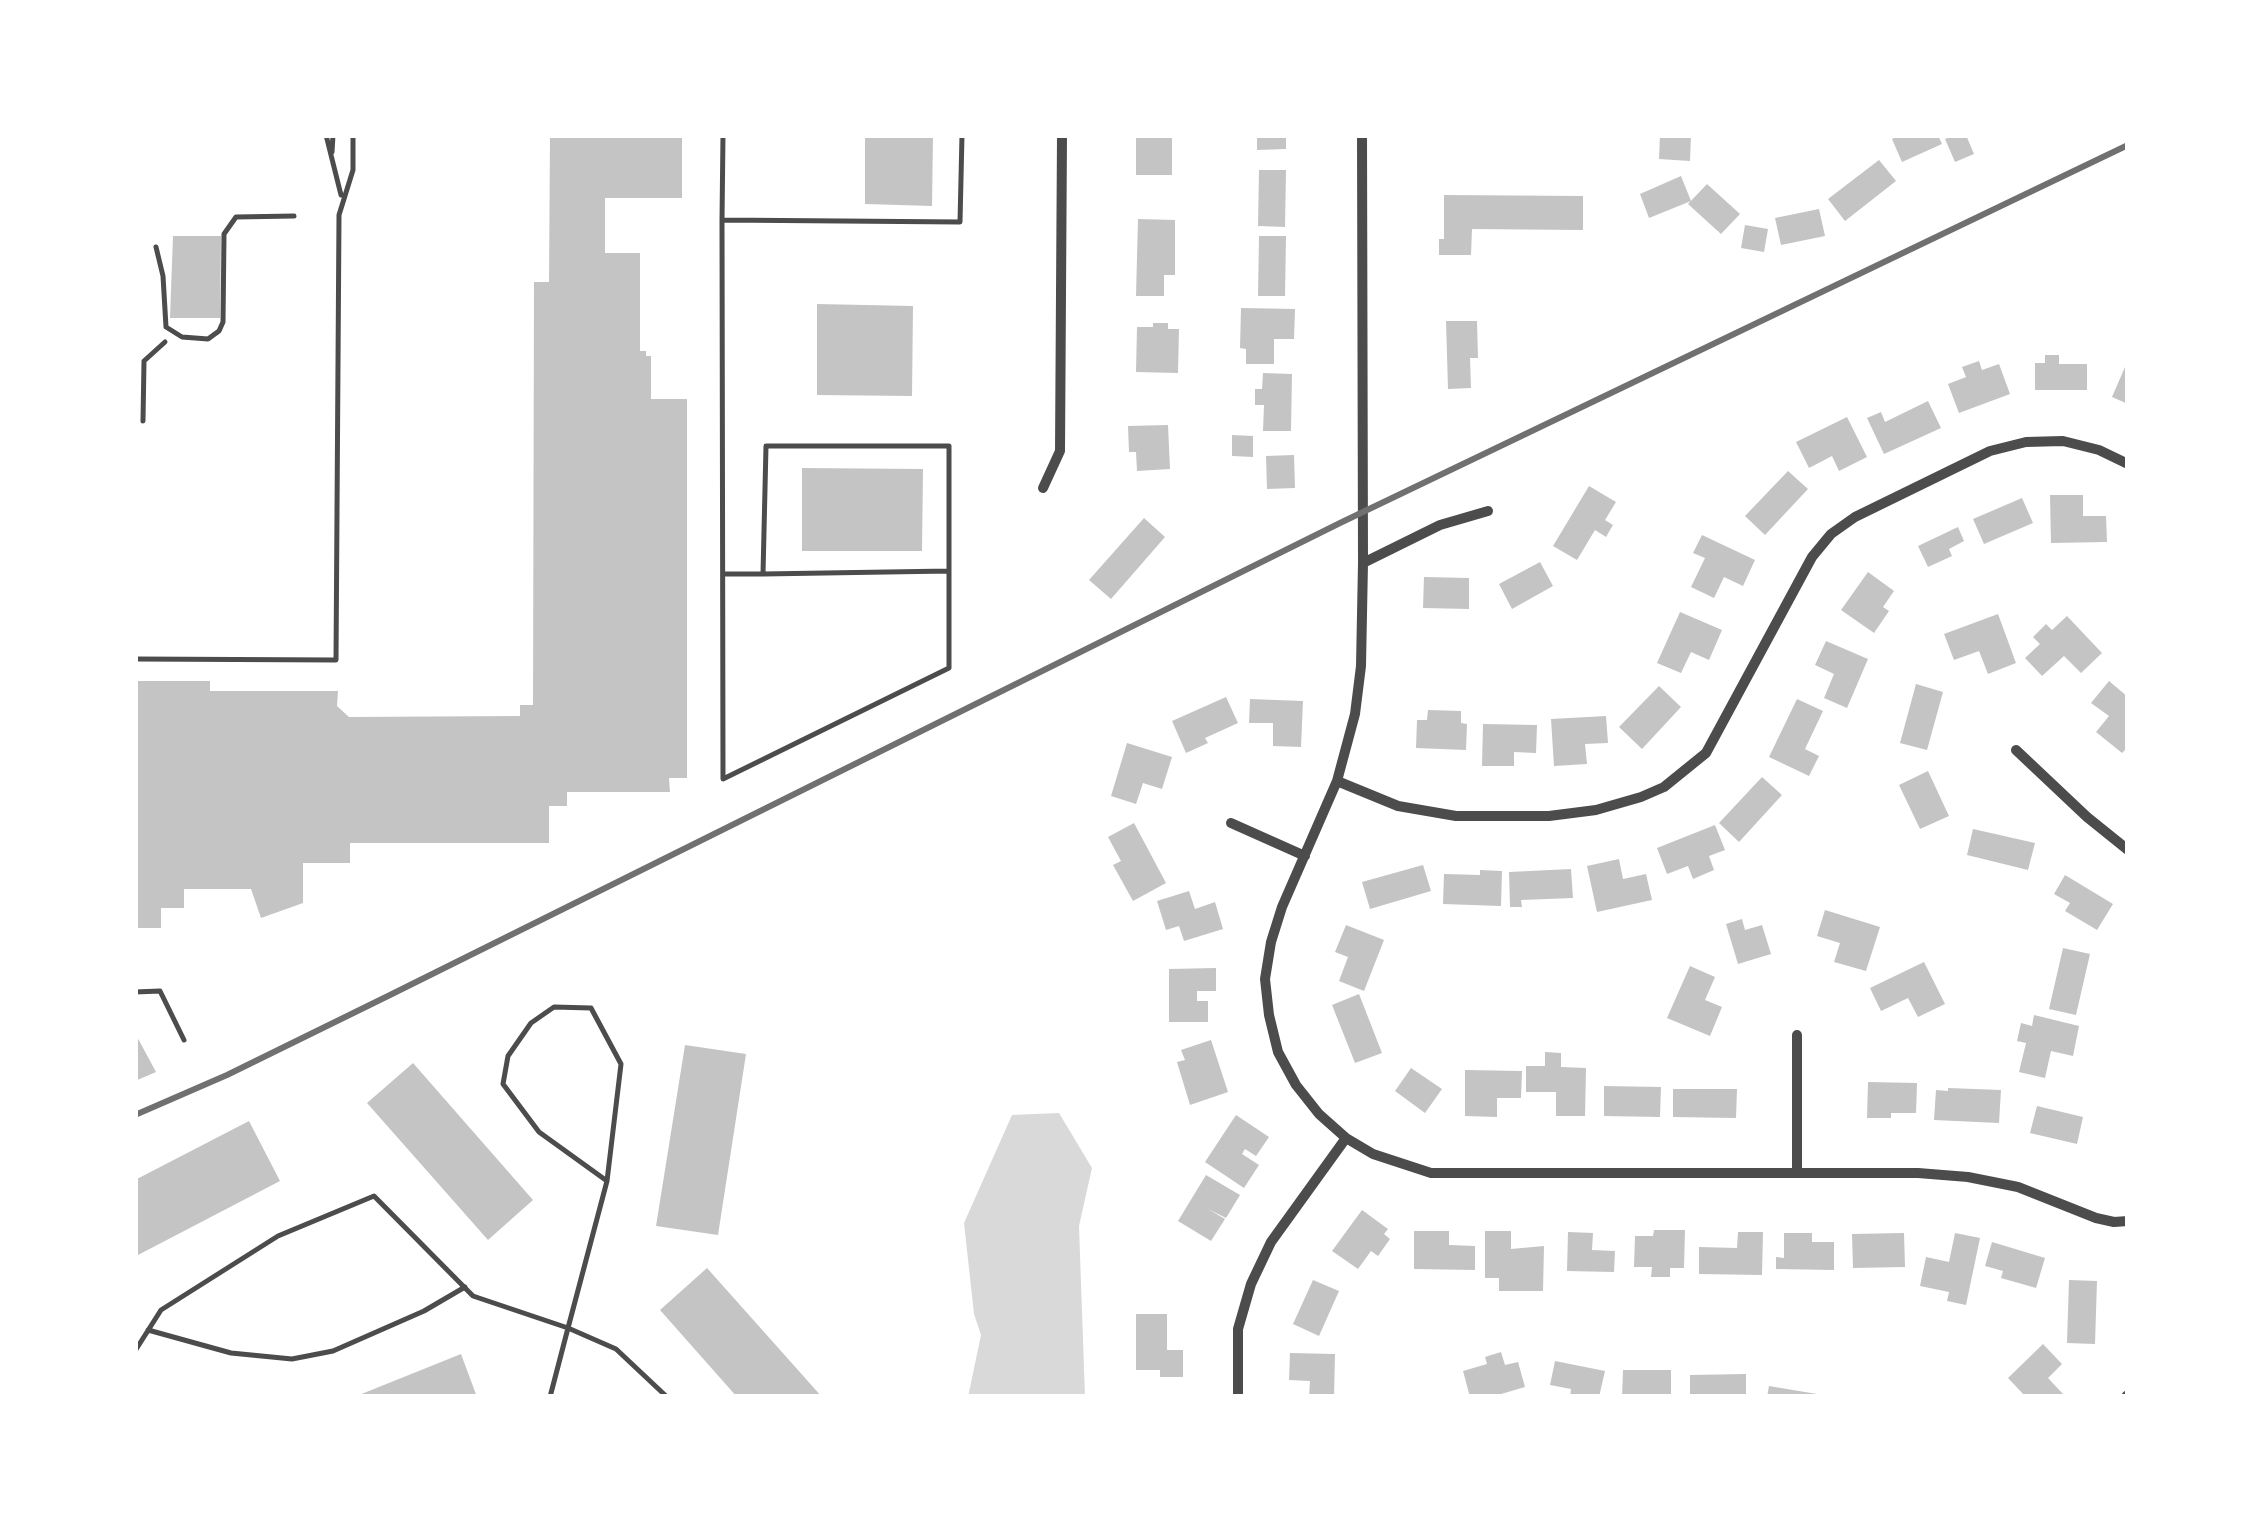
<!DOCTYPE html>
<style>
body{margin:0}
#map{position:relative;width:2263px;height:1532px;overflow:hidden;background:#fff;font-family:"Fira Sans",sans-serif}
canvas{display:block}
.frame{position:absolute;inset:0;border:138px solid #fff;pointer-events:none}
</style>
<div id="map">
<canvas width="2263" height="1532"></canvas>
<div class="frame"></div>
</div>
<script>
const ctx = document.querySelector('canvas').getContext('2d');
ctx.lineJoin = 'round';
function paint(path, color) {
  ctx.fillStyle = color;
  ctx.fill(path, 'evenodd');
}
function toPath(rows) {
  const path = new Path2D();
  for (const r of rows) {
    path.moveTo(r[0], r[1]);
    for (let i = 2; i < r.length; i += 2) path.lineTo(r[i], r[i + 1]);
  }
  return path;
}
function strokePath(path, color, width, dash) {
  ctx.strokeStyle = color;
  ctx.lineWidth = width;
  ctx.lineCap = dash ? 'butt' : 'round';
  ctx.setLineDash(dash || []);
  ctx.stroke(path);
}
const water = toPath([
 [1059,1113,1092,1168,1079,1226,1085,1397,968,1397,981,1335,974,1314,964,1223,1012,1115]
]);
const building = toPath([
 [550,135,682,135,682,198,605,198,605,253,640,253,640,351,646,351,646,356,651,356,651,399,687,399,687,778,669,778,670,792,567,792,567,806,549,806,549,843,350,843,350,863,303,863,303,903,261,918,251,889,184,889,184,908,161,908,161,928,135,928,135,681,210,681,210,691,338,691,337,706,349,717,520,716,520,705,533,705,534,282,549,282],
 [865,135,933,135,932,206,865,204],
 [1136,135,1172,135,1172,175,1136,175],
 [1257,135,1286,135,1286,149,1257,150],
 [1660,135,1691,135,1690,161,1659,159],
 [1900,135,1938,135,1942,144,1902,162,1892,139],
 [1954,135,1966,135,1974,154,1955,162,1945,139],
 [1879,160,1896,181,1845,221,1828,199],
 [1259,170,1286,170,1285,227,1258,226],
 [1681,176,1691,201,1649,218,1640,194],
 [1707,184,1740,214,1721,234,1688,204],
 [1444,195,1583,196,1583,230,1472,229,1471,255,1439,255,1439,239,1444,239],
 [1819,209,1825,236,1781,245,1775,218],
 [1138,219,1175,220,1175,275,1164,275,1164,296,1136,296],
 [1745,225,1768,229,1764,252,1741,248],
 [173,236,221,236,220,318,170,318],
 [1259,236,1286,236,1285,296,1258,296],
 [817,304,913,306,912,396,817,395],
 [1241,308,1295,309,1294,339,1274,339,1274,364,1246,364,1246,349,1240,348],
 [1446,321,1477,321,1478,358,1470,358,1471,388,1448,389],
 [1153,323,1168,323,1168,329,1179,329,1178,373,1136,372,1137,327,1153,327],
 [2045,355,2059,355,2059,364,2087,364,2087,390,2035,390,2035,363,2045,363],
 [2128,360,2128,404,2112,397],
 [1979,361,1982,370,1999,364,2010,394,1959,413,1948,384,1966,377,1962,367],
 [1263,373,1292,374,1291,431,1263,431,1264,405,1255,405,1255,389,1262,389],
 [1928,401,1941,428,1884,454,1867,418,1881,412,1885,422],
 [1847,417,1867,457,1839,471,1832,456,1809,468,1796,442],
 [1168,425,1170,469,1137,471,1136,452,1129,452,1128,426],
 [1232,435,1253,436,1253,457,1232,456],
 [1294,455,1295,488,1267,489,1266,456],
 [802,468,923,469,922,551,802,551],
 [1788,471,1808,489,1765,535,1745,516],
 [1589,486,1616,502,1605,520,1613,525,1606,537,1595,530,1577,560,1553,546],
 [2050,495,2083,495,2083,516,2106,516,2107,542,2051,543],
 [2022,498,2033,523,1984,544,1973,519],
 [1144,518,1165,537,1111,599,1089,580],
 [1958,527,1964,541,1949,549,1952,556,1928,567,1918,546],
 [1702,535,1755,560,1743,586,1724,577,1714,598,1691,587,1705,558,1693,553],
 [1540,562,1553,586,1512,609,1499,584],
 [1868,572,1894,591,1883,607,1889,611,1874,633,1841,610],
 [1424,577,1469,578,1469,609,1423,608],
 [1680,612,1722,630,1709,660,1691,652,1681,673,1657,663],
 [1998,614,2016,663,1988,674,1979,651,1954,660,1944,634],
 [2067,616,2102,653,2081,673,2064,656,2042,676,2025,658,2040,644,2033,637,2046,624,2052,630],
 [1826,641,1868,659,1847,708,1824,698,1834,674,1815,665],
 [2109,681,2128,697,2128,747,2122,753,2096,732,2109,716,2091,703],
 [1916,684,1943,692,1927,750,1900,743],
 [1659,686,1681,707,1642,749,1619,727],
 [1226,697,1238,723,1205,738,1208,743,1186,753,1172,721],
 [1250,699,1303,701,1301,747,1273,746,1273,723,1249,723],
 [1797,699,1823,711,1805,749,1819,756,1809,776,1769,757],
 [1428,710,1461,711,1461,723,1467,724,1466,750,1416,748,1417,720,1427,720],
 [1606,716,1608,743,1585,744,1587,764,1554,766,1551,719],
 [1483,724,1537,725,1536,753,1514,752,1514,766,1482,766],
 [1127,743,1172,757,1162,789,1143,783,1136,804,1111,796],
 [1928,771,1949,816,1920,829,1899,785],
 [1762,777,1782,795,1739,842,1719,823],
 [1134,823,1166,883,1133,901,1113,865,1121,861,1108,837],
 [1715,825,1725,850,1709,856,1714,870,1693,879,1688,866,1667,874,1657,848],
 [1973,829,2035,843,2028,870,1967,855],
 [1619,859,1623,879,1646,874,1652,900,1597,912,1587,866],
 [1423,865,1431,891,1370,909,1362,882],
 [1571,869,1573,898,1521,900,1522,907,1510,907,1509,872],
 [1480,870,1502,871,1501,906,1443,904,1444,874,1480,875],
 [2065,875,2113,904,2097,930,2065,911,2070,903,2054,894],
 [1189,891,1195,909,1215,902,1223,929,1184,941,1179,926,1166,930,1157,901],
 [1825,910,1880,927,1866,971,1834,962,1840,943,1817,936],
 [1742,919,1745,930,1762,925,1771,954,1738,964,1726,924],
 [1346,925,1384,940,1364,991,1339,981,1348,957,1335,952],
 [2063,948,2090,954,2076,1015,2049,1009],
 [1924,962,1945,1004,1918,1017,1908,998,1881,1011,1870,988],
 [1690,966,1715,977,1705,1000,1722,1007,1710,1036,1667,1018],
 [1216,968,1216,991,1197,991,1197,1001,1208,1001,1208,1022,1169,1022,1169,969],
 [1359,994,1382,1053,1355,1063,1332,1005],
 [2034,1015,2079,1026,2073,1056,2051,1051,2045,1078,2019,1072,2026,1043,2017,1041,2021,1023,2032,1026],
 [135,1033,156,1072,135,1081],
 [1211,1040,1228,1092,1190,1105,1177,1062,1185,1060,1181,1050],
 [685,1045,746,1054,718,1235,656,1226],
 [1545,1052,1561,1053,1561,1067,1586,1068,1585,1116,1556,1116,1556,1092,1526,1092,1526,1066,1545,1066],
 [413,1063,533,1200,488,1240,367,1103],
 [1411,1068,1442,1089,1425,1113,1395,1091],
 [1465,1070,1522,1071,1521,1098,1497,1098,1497,1117,1465,1116],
 [1868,1082,1917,1083,1916,1113,1891,1113,1891,1118,1867,1118],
 [1604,1086,1661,1087,1660,1117,1604,1116],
 [1948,1088,2001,1090,1999,1123,1934,1120,1936,1090,1948,1091],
 [1673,1089,1737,1089,1736,1118,1673,1117],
 [2037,1106,2083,1117,2077,1144,2030,1133],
 [1236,1115,1269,1137,1256,1156,1245,1149,1242,1154,1259,1165,1244,1188,1205,1162],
 [249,1121,280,1181,138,1255,135,1180],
 [1206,1175,1240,1195,1226,1218,1208,1209,1225,1219,1211,1241,1178,1221],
 [1362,1210,1388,1229,1384,1234,1390,1239,1378,1256,1371,1251,1358,1269,1332,1251],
 [1654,1230,1685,1230,1684,1268,1670,1268,1670,1277,1651,1277,1652,1267,1634,1267,1635,1236,1653,1236],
 [1414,1231,1449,1231,1449,1245,1475,1246,1475,1270,1414,1269],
 [1485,1231,1511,1231,1511,1249,1544,1246,1543,1291,1499,1291,1499,1278,1485,1278],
 [1568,1232,1593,1233,1592,1250,1615,1251,1614,1272,1567,1271],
 [1738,1232,1763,1232,1762,1275,1699,1274,1699,1247,1737,1248],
 [1784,1233,1812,1233,1812,1242,1834,1242,1834,1270,1776,1269,1776,1257,1784,1258],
 [1904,1233,1905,1267,1853,1268,1852,1234],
 [1955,1233,1980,1238,1966,1305,1947,1301,1949,1292,1920,1286,1926,1257,1949,1262],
 [1992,1242,2045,1258,2036,1288,2001,1278,2003,1271,1985,1266],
 [707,1268,822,1397,737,1397,660,1310],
 [1313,1280,1339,1291,1319,1336,1293,1324],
 [2069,1280,2097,1281,2095,1344,2067,1343],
 [1136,1314,1167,1314,1167,1350,1183,1350,1183,1377,1160,1377,1160,1370,1136,1370],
 [2043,1344,2062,1364,2048,1378,2063,1394,2060,1397,2026,1397,2008,1378],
 [1501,1352,1505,1365,1518,1362,1525,1387,1491,1397,1470,1397,1463,1371,1487,1364,1485,1357],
 [1290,1353,1335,1354,1334,1397,1309,1397,1310,1381,1289,1380],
 [461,1354,477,1397,354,1397],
 [1555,1361,1605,1371,1599,1397,1570,1397,1571,1389,1550,1385],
 [1623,1370,1671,1370,1671,1397,1622,1397],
 [1746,1374,1746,1397,1690,1397,1690,1375],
 [1769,1386,1823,1395,1823,1397,1767,1397]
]);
const service = toPath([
 [326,135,341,195],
 [723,135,722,220,960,222,962,135],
 [332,152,333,135],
 [722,220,723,779,949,668,949,446,766,446,763,574,949,571],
 [156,247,163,276,166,327,182,337,208,339,219,331,223,322,224,234,236,217,294,216],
 [143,421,144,361,165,342],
 [723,574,763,574],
 [135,659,336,660,339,215,353,170,353,135],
 [135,992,160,991,184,1040],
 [607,1181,539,1132,503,1084,508,1056,531,1023,554,1007,591,1008,621,1064,607,1181,568,1328,616,1349,667,1397],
 [148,1330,231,1353,292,1359,333,1351,424,1311,465,1287],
 [135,1351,161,1310,278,1236,374,1196,473,1296,568,1328,550,1397]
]);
const minor = toPath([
 [1362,135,1363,563,1361,666,1355,714,1337,781,1282,907,1271,942,1265,979,1269,1015,1278,1052,1296,1085,1319,1114,1346,1138,1373,1154,1431,1173,1918,1173,1968,1177,2018,1187,2096,1218,2114,1222,2128,1221],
 [1043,488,1060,451,1062,135],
 [1363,563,1440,525,1488,511],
 [2016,750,2087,817,2128,850],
 [1337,781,1398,806,1456,816,1549,816,1596,810,1641,797,1664,787,1706,753,1812,557,1831,534,1855,517,1990,451,2026,442,2063,441,2099,450,2128,464],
 [1231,823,1305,856],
 [1797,1035,1797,1173],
 [1238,1397,1238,1329,1251,1284,1271,1242,1346,1138]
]);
const tertiary = toPath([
 [2127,1397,2128,1396]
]);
const rail = toPath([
 [135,1115,227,1075,390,995,1340,523,2128,145]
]);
paint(water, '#d9d9d9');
paint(building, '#c4c4c4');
strokePath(service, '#4c4c4c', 5);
strokePath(minor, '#4c4c4c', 10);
strokePath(tertiary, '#4c4c4c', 12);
strokePath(rail, '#707070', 6);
</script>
